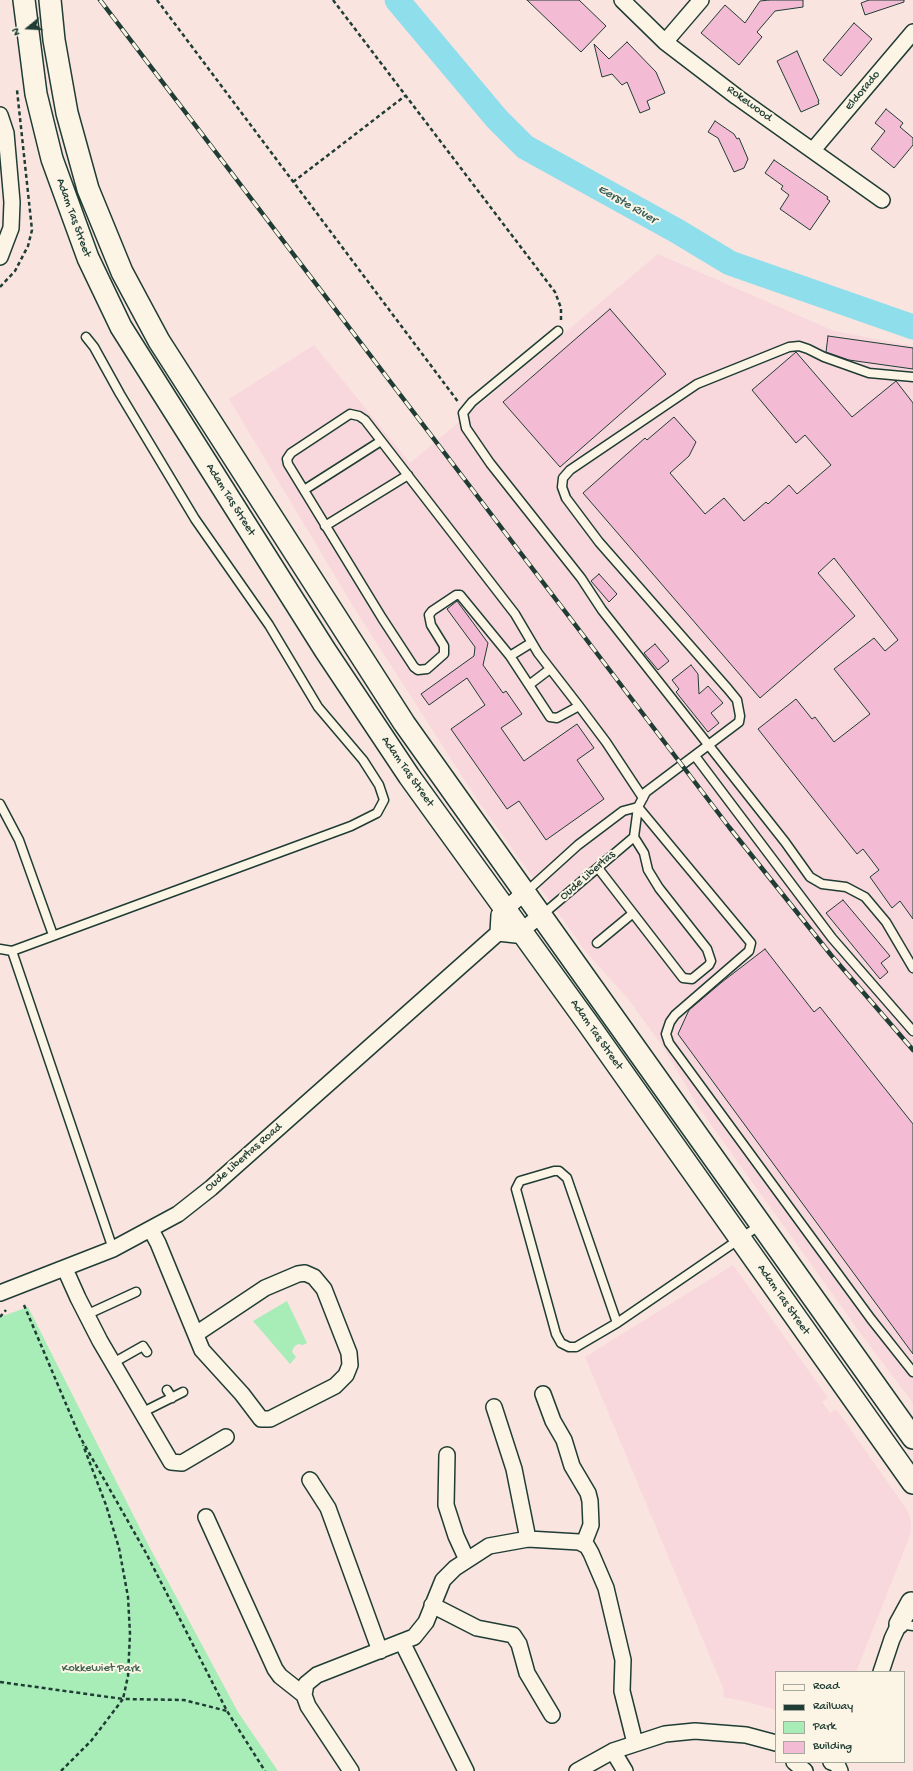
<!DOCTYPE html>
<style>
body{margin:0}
#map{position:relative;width:913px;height:1771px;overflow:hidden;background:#fae4e0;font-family:"Gochi Hand",sans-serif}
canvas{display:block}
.legend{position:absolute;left:775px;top:1671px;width:130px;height:92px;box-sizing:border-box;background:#fcf5e5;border:1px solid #a4ab9e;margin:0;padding:5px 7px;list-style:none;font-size:12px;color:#1f3d34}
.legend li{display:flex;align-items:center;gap:8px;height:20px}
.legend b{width:20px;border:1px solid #a4ab9e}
.north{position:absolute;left:8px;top:8px;width:40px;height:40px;-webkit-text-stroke:3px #fcf5e5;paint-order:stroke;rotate:252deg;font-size:11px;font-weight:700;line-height:16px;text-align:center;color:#1f3d34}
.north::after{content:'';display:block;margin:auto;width:14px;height:18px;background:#1f3d34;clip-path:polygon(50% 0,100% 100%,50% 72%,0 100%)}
</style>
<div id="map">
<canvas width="913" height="1771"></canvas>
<ul class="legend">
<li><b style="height:5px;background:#fcf5e5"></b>Road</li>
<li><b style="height:5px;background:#1f3d34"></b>Railway</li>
<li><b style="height:11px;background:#a8edb8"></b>Park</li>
<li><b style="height:11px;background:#f4bcd4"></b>Building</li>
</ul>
<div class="north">N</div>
</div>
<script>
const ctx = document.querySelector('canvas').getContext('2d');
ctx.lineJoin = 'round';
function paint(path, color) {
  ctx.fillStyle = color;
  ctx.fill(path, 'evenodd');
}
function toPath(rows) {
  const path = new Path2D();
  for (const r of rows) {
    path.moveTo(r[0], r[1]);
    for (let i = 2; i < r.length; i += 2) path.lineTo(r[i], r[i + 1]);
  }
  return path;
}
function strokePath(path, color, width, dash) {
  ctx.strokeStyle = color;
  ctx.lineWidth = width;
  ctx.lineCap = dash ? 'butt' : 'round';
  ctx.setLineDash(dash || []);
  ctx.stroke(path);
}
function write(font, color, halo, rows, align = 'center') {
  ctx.font = font + ' "Gochi Hand",sans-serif';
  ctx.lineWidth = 4;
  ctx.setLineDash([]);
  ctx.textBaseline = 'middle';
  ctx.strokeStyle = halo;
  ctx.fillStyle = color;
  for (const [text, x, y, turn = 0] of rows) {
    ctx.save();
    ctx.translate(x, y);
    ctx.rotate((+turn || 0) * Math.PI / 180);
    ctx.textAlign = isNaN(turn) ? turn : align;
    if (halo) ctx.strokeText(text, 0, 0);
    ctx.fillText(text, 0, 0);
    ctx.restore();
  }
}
const built = toPath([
 [658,254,834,331,913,346,913,1403,861,1334,697,1105,665,1050,629,1000,587,953,478,801,356,611,229,399,314,345,410,463],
 [733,1265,828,1398,822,1402,830,1413,836,1409,906,1508,910,1516,911,1526,910,1536,856,1672,776,1672,776,1710,748,1702,723,1697,724,1690,585,1357]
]);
const green = toPath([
 [287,1301,307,1343,303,1345,298,1344,294,1347,292,1352,296,1357,290,1364,253,1321],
 [28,1307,151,1550,238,1712,278,1771,0,1771,0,1317]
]);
const river = toPath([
 [397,0,497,119,525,147,677,231,730,263,913,327]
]);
const building = toPath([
 [527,0,579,0,606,26,581,52,527,0],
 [769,0,803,0,803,7,775,11,757,32,762,37,739,65,701,33,725,5,745,23,760,1,769,0],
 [869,0,904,0,904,2,865,15,861,3,869,0],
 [854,23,872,39,841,76,823,60,854,23],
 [627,42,656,72,665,93,647,101,650,109,640,113,627,82,622,85,612,74,602,77,594,44,609,59,627,42],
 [797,51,819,101,818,101,819,104,801,112,777,61,797,51],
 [886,109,903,123,900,127,913,138,913,145,894,168,871,149,885,131,875,123,886,109],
 [715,121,734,134,737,139,739,138,748,159,744,168,734,172,718,138,708,132,715,121],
 [774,160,828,197,827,199,830,201,810,230,780,209,789,195,781,189,783,186,765,173,774,160],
 [610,309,666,374,560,467,503,402,610,309],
 [828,336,913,348,913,369,849,360,826,352,828,336],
 [796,352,852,417,896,381,913,403,913,919,900,901,892,908,870,877,879,870,863,849,857,854,758,729,796,699,812,719,815,717,834,742,870,714,834,669,874,638,885,651,898,640,834,558,818,573,855,616,760,698,583,493,645,438,647,440,674,417,696,442,689,456,670,473,705,514,724,498,744,521,766,502,768,504,789,485,797,494,831,465,805,435,796,443,752,390,796,352],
 [599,574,617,594,609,602,591,581,599,574],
 [457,601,488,643,483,665,503,693,506,691,522,714,501,728,524,761,577,724,594,748,577,760,604,799,546,840,519,801,507,809,451,729,485,705,467,678,429,705,421,694,474,656,475,647,447,609,457,601],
 [655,644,669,661,658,670,644,653,655,644],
 [691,665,698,674,699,694,708,686,723,703,711,713,719,723,708,732,676,692,679,689,672,680,691,665],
 [843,900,890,956,881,963,888,972,880,979,826,913,843,900],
 [765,949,814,1012,820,1007,913,1124,913,1354,678,1034,689,1010,722,982,765,949]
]);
const path = toPath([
 [157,0,459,403],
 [333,0,555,292,561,308,561,323],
 [293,182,405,96],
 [0,287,15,271,28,246,32,230,17,90],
 [24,1305,80,1437,146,1553,227,1711,265,1771],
 [0,1317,6,1310],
 [0,1682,123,1699,128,1676,130,1634,128,1597,119,1548,106,1505,83,1445],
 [61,1771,91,1741,123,1699,184,1700,227,1711]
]);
const service = toPath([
 [558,331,472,402,463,413,466,428,490,463,581,578,602,610,785,842,810,877,822,884,846,887,865,897,886,922,913,968],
 [304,490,381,441],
 [325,526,408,475],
 [510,656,531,643],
 [529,685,550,669],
 [579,706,557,718,550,717,510,656,460,595,456,595,432,611,429,615,431,625,444,646,444,654,427,669,418,670,414,667,382,618,288,464,287,459,291,453,350,414,359,416,365,420,515,614,538,653,579,706,606,742,643,798],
 [695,756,832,938,913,1031],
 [0,804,19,840,53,935],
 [638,807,751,943,749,951,675,1015,670,1022,666,1034,669,1043,871,1319,913,1372],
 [598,868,683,978,692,979,709,965,711,961,707,949,659,888,648,870,644,853,634,837,638,807,646,792,739,722,740,716,737,700,728,689,599,542,566,498,562,487,563,478,570,470,697,384,789,347,799,346,808,349,824,357,869,373,913,377],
 [525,893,578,845,623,811,638,807],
 [542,915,634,837],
 [597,943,632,914],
 [0,949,12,951,351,826,377,813,384,800,379,785,363,760,318,707,269,625,195,519,120,394,94,347,86,337],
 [12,951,113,1249],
 [86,1315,136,1292],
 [617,1323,567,1178,559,1171,554,1171,520,1181,516,1189,556,1334,561,1343,569,1347,576,1347,617,1323,760,1225],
 [113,1363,143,1346,147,1352],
 [167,1390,172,1398],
 [141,1413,183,1392],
 [899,1624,913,1626]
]);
const minor = toPath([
 [622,0,665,42,737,97,882,200],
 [665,42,701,0],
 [0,115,6,133,12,202,11,228,0,257],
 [813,150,913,32],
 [498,933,499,915,524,893],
 [498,933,516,935,541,915],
 [151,1230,158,1243,202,1350,242,1394,261,1419,270,1419,335,1386,346,1375,350,1365,349,1353,324,1289,314,1277,305,1273,298,1274,265,1288,196,1334],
 [65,1269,78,1298,100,1341,171,1462,182,1463,226,1437],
 [0,1293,113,1249,178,1214,211,1188,498,933],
 [543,1394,553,1421,564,1440,572,1466,588,1493,590,1501,591,1525,584,1543],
 [494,1407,514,1469,528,1539],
 [447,1455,446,1505,456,1536,467,1560],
 [310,1480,328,1508,380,1651],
 [206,1517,275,1669,280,1676,304,1695],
 [432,1605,477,1628,513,1635,519,1644,527,1673,552,1715],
 [402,1642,466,1771],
 [881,1672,892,1639,899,1624],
 [613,1751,625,1771],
 [794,1762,805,1771],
 [831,1762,837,1764,840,1771],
 [351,1771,308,1706,304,1695,306,1684,317,1675,414,1637,426,1622,443,1580,455,1568,489,1546,528,1539,579,1542,587,1546,591,1553,606,1588,623,1660,622,1691,635,1743],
 [577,1771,613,1751,665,1734,695,1731,746,1735,776,1743]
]);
const tertiary = toPath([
 [899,1624,911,1602]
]);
const secondary = toPath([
 [24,0,36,94,52,159,88,258,121,327,325,650,409,776,589,1025,913,1483],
 [50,0,54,40,67,113,88,189,122,272,159,341,404,723,913,1438]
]);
const rail = toPath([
 [100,0,729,827,831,955,913,1050]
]);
const streetNames = [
 ["Eldorado",863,91,-50],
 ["Rokewood",749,104,36],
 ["Adam Tas Street",73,218,70],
 ["Adam Tas Street",230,500,58],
 ["Adam Tas Street",407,772,55],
 ["Oude Libertas",588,876,-41],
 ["Adam Tas Street",596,1035,55],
 ["Oude Libertas Road",244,1158,-41],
 ["Adam Tas Street",783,1300,55]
];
const parkNames = [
 ["Kokkewiet Park",101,1669]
];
const waterNames = [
 ["Eerste River",627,205,30]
];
paint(built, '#f8d8dc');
paint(green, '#a8edb8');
strokePath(river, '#8fdeec', 25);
paint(building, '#f4bcd4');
strokePath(building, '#1f3d34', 1);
strokePath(service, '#1f3d34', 11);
strokePath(minor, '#1f3d34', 18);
strokePath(tertiary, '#1f3d34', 22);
strokePath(secondary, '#1f3d34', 24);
strokePath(path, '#1f3d34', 2.5, [4, 3]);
strokePath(service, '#fcf5e5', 8);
strokePath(minor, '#fcf5e5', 15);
strokePath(tertiary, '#fcf5e5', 19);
strokePath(secondary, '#fcf5e5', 21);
strokePath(rail, '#1f3d34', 4.5);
strokePath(rail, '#fcf5e5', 3, [9]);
write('12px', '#1f3d34', '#fcf5e5', streetNames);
write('12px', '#3a604e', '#fcf5e5', parkNames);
write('italic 13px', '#355d59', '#fcf5e5', waterNames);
</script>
